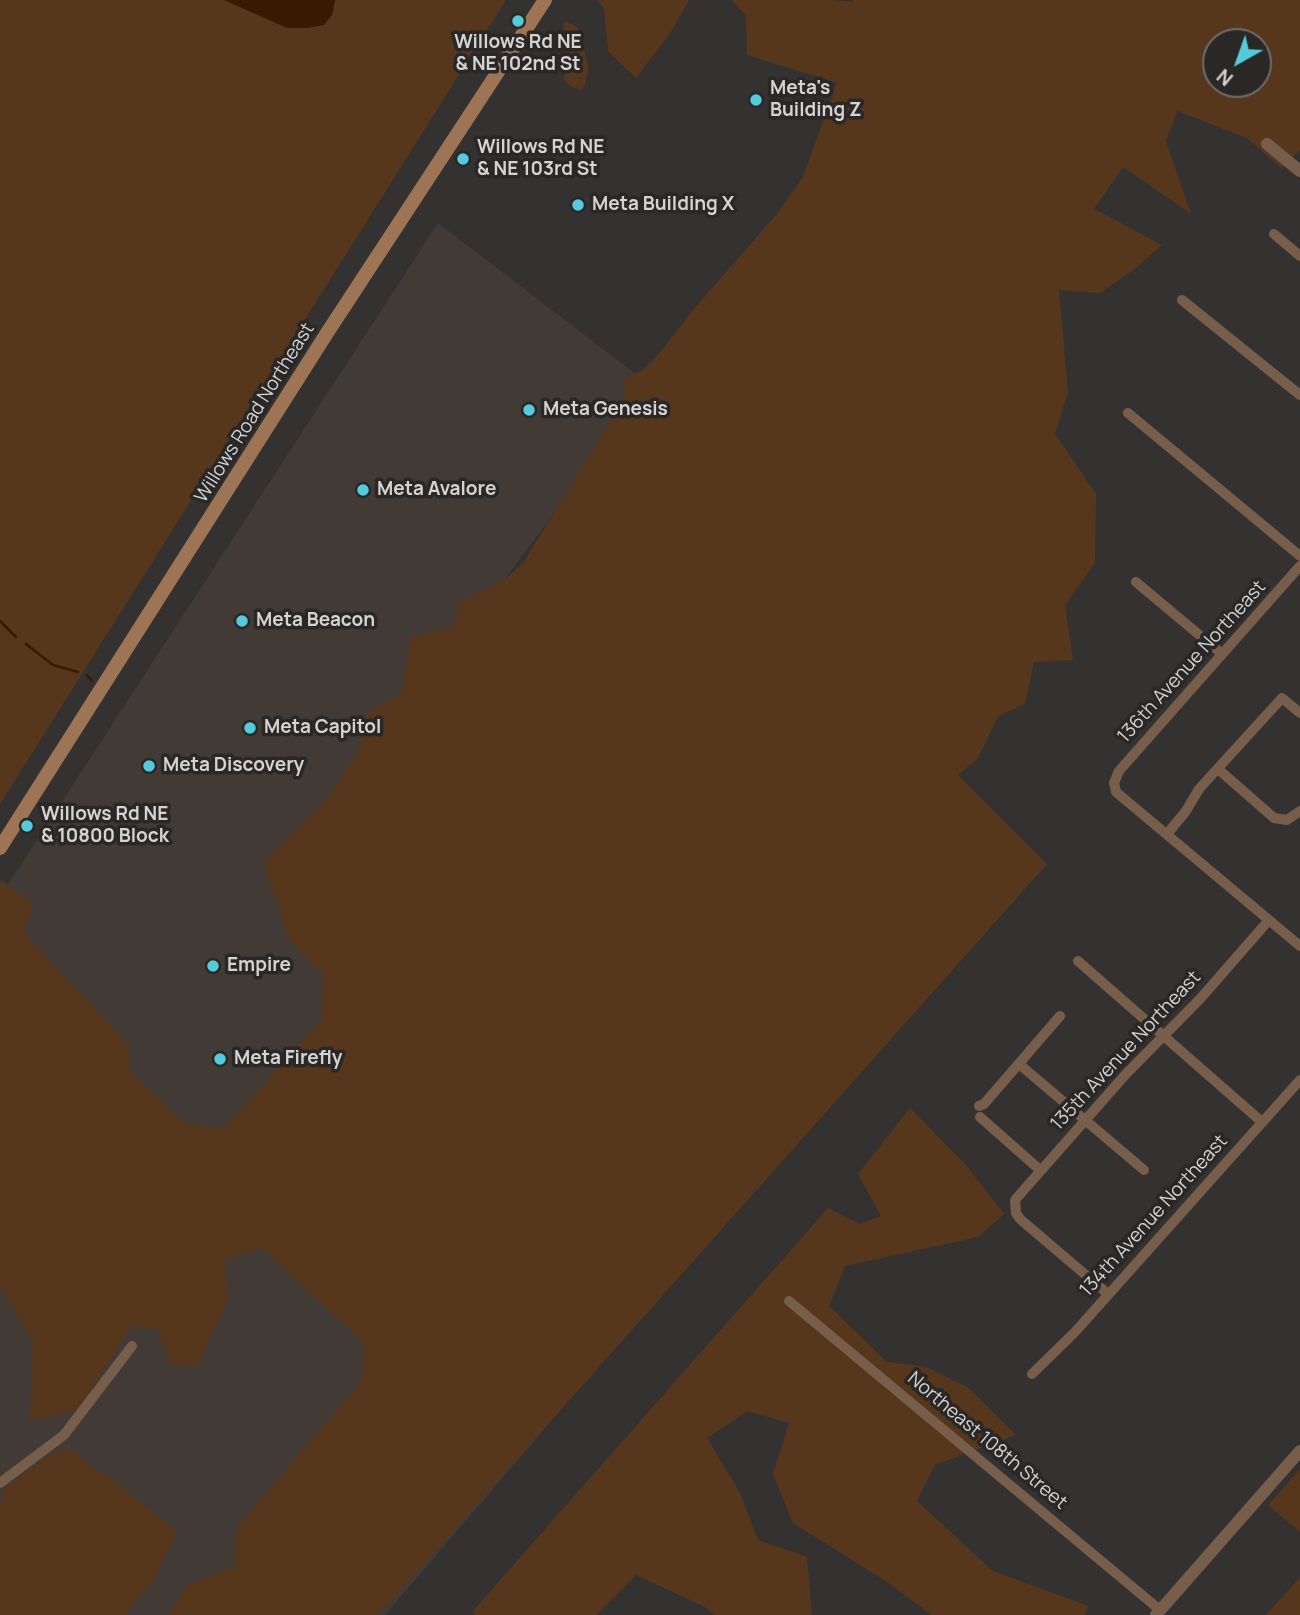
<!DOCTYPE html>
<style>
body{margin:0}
#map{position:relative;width:1300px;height:1615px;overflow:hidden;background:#343230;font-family:Manrope,sans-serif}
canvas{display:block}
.north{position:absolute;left:1202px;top:28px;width:70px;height:70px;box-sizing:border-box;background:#2a2827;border:2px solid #6e6c6b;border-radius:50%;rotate:220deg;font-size:19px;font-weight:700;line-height:28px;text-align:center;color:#d4d3d2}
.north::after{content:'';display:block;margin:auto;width:24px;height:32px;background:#54cadc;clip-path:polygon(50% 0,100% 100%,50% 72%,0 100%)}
</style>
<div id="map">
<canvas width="1300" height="1615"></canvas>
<div class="north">N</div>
</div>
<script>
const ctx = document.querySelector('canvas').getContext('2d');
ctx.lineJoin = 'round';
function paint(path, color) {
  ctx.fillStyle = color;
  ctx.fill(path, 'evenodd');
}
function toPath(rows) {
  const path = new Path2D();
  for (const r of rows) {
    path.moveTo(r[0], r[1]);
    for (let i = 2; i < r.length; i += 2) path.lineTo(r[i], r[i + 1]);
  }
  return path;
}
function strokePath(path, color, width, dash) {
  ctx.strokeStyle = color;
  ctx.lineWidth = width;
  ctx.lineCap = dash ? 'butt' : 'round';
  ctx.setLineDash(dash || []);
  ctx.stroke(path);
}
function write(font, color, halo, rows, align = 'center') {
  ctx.font = font + ' Manrope,sans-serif';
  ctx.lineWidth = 7;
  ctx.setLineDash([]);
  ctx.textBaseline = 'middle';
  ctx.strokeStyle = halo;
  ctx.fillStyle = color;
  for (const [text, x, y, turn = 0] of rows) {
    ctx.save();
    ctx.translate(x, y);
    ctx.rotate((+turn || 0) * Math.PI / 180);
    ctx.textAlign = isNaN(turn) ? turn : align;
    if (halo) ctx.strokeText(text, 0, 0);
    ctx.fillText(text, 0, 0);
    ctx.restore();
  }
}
const built = toPath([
 [438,223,650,385,291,865,623,1337,385,1615,0,1615,0,897]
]);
const green = toPath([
 [0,0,506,0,0,804],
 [597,0,689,0,671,32,636,78,608,51,604,8],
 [732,0,835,0,851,2,854,0,1300,0,1300,150,1281,168,1247,138,1177,111,1166,141,1191,214,1123,167,1094,209,1162,245,1136,268,1100,293,1059,290,1068,392,1055,434,1096,494,1095,563,1065,605,1073,660,1034,662,1025,704,998,716,978,758,958,775,1047,864,378,1615,169,1615,187,1586,235,1566,237,1528,362,1380,364,1342,262,1248,225,1259,227,1300,197,1367,169,1364,158,1329,132,1326,77,1410,30,1420,33,1341,0,1286,0,882,1,880,34,905,23,932,128,1044,130,1072,184,1123,224,1129,322,1019,323,974,288,938,264,862,325,801,359,752,367,713,402,694,411,637,455,626,459,602,502,582,523,563,622,404,627,377,643,370,659,354,693,310,776,215,803,177,837,83,747,55,746,16],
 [1216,42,1258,42,1258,84,1216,84],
 [565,21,577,27,583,44,588,68,585,85,581,90,572,87,564,80,567,38,563,26],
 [910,1108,966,1165,1004,1214,978,1237,845,1266,829,1306,887,1362,926,1367,969,1388,1016,1435,935,1465,917,1501,993,1571,1088,1606,1085,1615,932,1615,887,1582,793,1523,773,1474,789,1423,748,1411,707,1438,740,1493,758,1540,807,1557,812,1615,715,1615,703,1606,636,1575,596,1615,476,1615,472,1612,828,1208,860,1224,881,1216,858,1174],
 [63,1449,70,1449,100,1474,106,1474,177,1532,154,1579,125,1615,0,1615,0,1501,5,1497,2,1490,53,1453],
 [1300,1469,1300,1532,1268,1505],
 [1300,1577,1300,1615,1266,1615]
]);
const water = toPath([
 [224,0,335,0,332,15,324,25,307,28,287,28]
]);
const stream = toPath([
 [0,621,16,637],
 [26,644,53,665,78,672],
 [87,675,92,681]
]);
const minor = toPath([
 [1274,234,1300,256],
 [1182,300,1300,395],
 [1128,413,1300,556],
 [1300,566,1119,771,1114,783,1116,792,1300,946],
 [1136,582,1222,654],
 [1218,769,1274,818,1287,820,1300,811],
 [1167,834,1186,811,1199,789,1282,698,1300,713],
 [1078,961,1262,1122],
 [1019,1064,1144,1170],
 [979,1106,984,1104,1060,1016],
 [980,1117,1040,1170],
 [1108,1294,1020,1219,1016,1213,1015,1200,1126,1074,1200,999,1269,920],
 [789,1301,1160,1610],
 [1032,1374,1075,1332,1300,1080],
 [0,1483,64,1435,132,1346]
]);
const tertiary = toPath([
 [1267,144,1300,171],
 [1156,1615,1300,1451]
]);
const secondary = toPath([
 [0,848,327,333,545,0]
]);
const markers = [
 [518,21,7,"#54cadc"],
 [756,100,7,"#54cadc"],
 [463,159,7,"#54cadc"],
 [578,205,7,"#54cadc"],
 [529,410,7,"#54cadc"],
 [363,490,7,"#54cadc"],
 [242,621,7,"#54cadc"],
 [250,728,7,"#54cadc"],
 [149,766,7,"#54cadc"],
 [27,826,7,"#54cadc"],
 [213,966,7,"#54cadc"],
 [220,1059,7,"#54cadc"]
];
const poiNames = [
 ["Willows Rd NE",518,43,"center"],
 ["& NE 102nd St",518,65,"center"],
 ["Meta's",770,89],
 ["Building Z",770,111],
 ["Willows Rd NE",477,148],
 ["& NE 103rd St",477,170],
 ["Meta Building X",592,205],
 ["Meta Genesis",543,410],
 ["Meta Avalore",377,490],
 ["Meta Beacon",256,621],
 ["Meta Capitol",264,728],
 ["Meta Discovery",163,766],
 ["Willows Rd NE",41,815],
 ["& 10800 Block",41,837],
 ["Empire",227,966],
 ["Meta Firefly",234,1059]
];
const streetNames = [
 ["Willows Road Northeast",255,413,-58],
 ["136th Avenue Northeast",1192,662,-48],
 ["135th Avenue Northeast",1126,1051,-47],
 ["134th Avenue Northeast",1154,1216,-48],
 ["Northeast 108th Street",987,1441,40]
];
paint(built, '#423b35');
paint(green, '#57371c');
paint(water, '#371a00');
strokePath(stream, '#371a00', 2.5);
strokePath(minor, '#775e4a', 10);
strokePath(tertiary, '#775e4a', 12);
strokePath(secondary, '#9d7555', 14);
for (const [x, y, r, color] of markers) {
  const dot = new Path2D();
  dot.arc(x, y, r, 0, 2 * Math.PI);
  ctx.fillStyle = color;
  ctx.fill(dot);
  strokePath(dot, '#2a2827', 2.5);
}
write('bold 19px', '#d4d3d2', '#2a2827', poiNames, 'left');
write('19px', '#d4d3d2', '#2a2827', streetNames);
</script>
